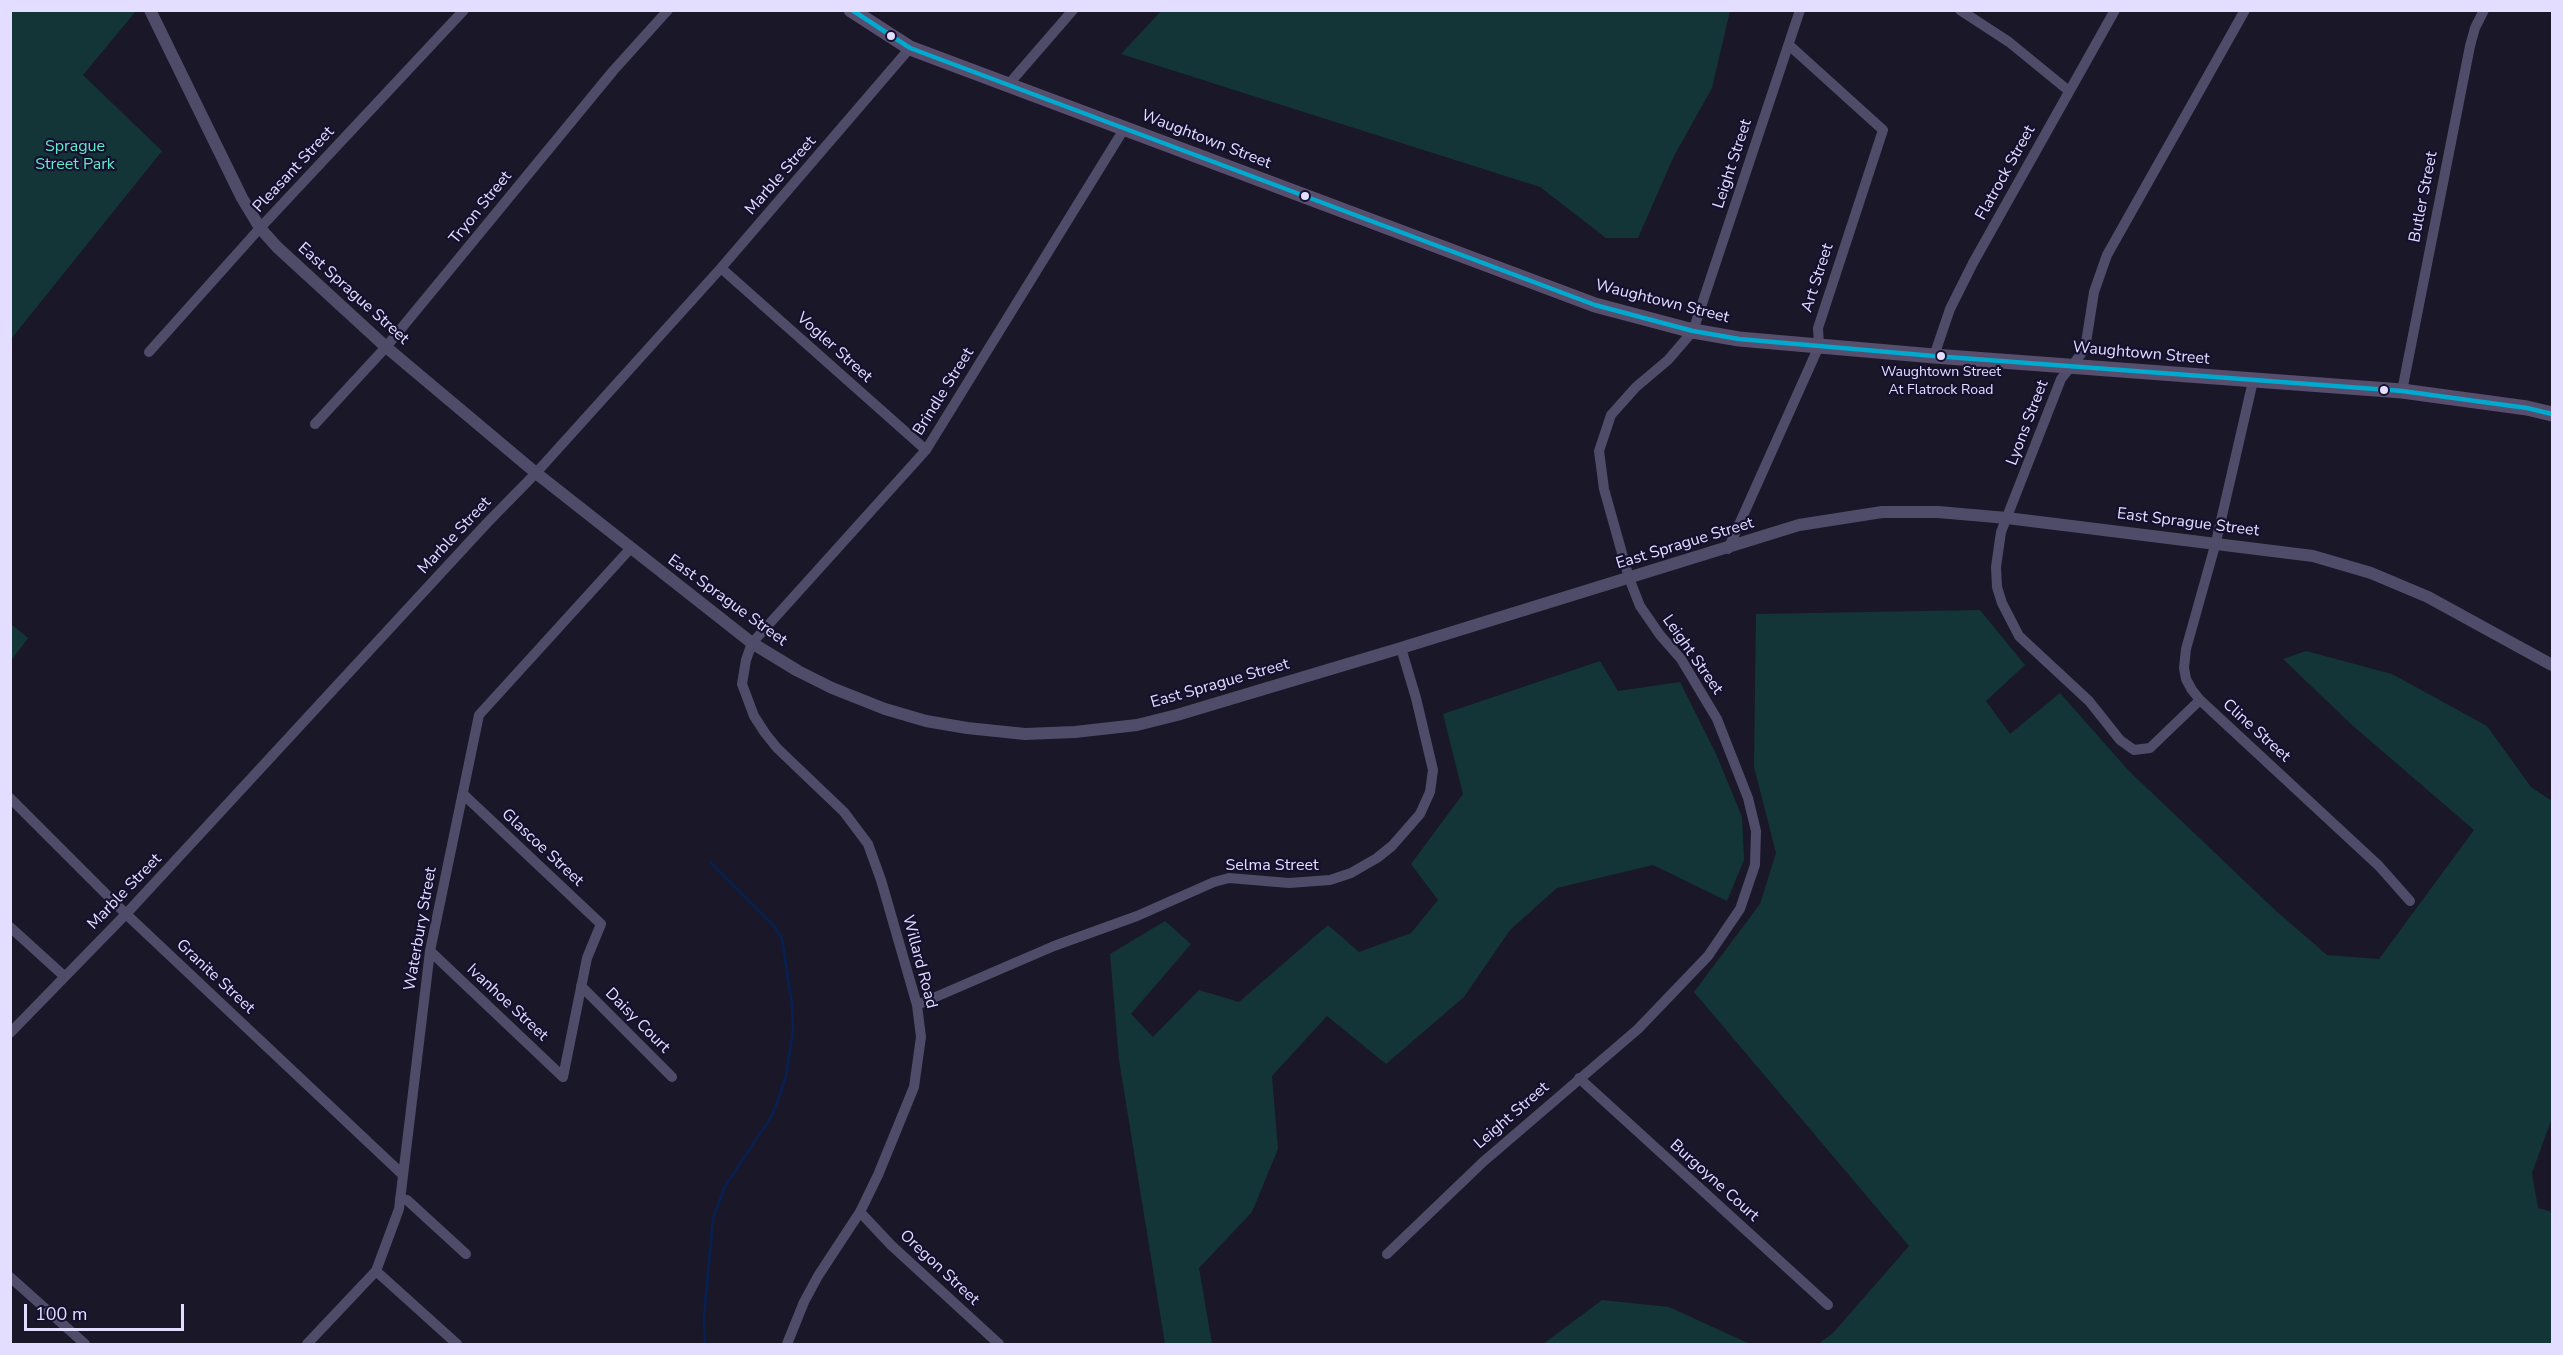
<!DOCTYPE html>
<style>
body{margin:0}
#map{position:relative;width:2563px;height:1355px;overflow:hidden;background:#1a1728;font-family:"Nunito Sans",sans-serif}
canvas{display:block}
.frame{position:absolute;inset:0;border:12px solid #e3deff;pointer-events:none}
.scale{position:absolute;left:24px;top:1304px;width:160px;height:27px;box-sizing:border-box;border:3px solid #e3deff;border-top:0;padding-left:8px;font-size:18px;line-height:21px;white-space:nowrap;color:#e3deff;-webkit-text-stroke:4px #16102f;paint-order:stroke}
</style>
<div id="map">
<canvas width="2563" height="1355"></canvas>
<div class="frame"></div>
<div class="scale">100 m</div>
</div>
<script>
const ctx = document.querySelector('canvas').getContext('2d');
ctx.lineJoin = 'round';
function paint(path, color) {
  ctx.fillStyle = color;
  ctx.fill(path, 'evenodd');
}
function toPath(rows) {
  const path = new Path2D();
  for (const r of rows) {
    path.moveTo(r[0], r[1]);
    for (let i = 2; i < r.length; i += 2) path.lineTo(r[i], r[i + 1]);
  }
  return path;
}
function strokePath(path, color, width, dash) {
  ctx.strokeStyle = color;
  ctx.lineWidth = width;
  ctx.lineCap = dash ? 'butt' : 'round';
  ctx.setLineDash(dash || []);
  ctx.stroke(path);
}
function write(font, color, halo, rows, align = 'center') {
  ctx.font = font + ' "Nunito Sans",sans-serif';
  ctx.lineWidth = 4.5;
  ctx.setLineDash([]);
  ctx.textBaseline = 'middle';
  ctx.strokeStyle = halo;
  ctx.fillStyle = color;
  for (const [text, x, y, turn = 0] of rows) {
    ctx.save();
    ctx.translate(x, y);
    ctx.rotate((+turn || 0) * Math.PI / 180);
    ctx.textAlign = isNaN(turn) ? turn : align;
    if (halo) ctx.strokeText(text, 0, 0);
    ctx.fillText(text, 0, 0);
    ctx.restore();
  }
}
const green = toPath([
 [11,10,136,11,83,75,162,151,11,339],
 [1161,11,1161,10,1730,11,1712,88,1674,156,1638,238,1606,238,1540,187,1121,54],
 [1980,610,2025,665,1986,701,2010,734,2060,693,2129,771,2276,911,2327,955,2379,959,2474,830,2352,725,2283,659,2306,651,2392,674,2487,726,2531,787,2552,801,2552,1118,2532,1173,2538,1208,2552,1212,2552,1344,1818,1344,1833,1333,1909,1246,1694,992,1760,904,1776,853,1754,767,1756,614],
 [11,624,28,638,11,661],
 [1600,661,1618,691,1680,682,1717,756,1742,817,1744,860,1727,901,1653,865,1557,888,1510,930,1464,997,1386,1064,1327,1016,1272,1076,1278,1149,1252,1212,1199,1268,1212,1344,1165,1344,1119,1060,1110,954,1165,921,1191,944,1131,1014,1153,1037,1199,990,1239,1002,1328,925,1359,952,1411,933,1438,900,1411,864,1463,794,1443,714],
 [1602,1300,1669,1307,1750,1344,1543,1344]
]);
const stream = toPath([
 [705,1344,704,1317,713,1219,725,1186,773,1114,786,1076,793,1031,792,1005,782,939,775,927,711,863]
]);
const minor = toPath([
 [1960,10,2009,42,2069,91],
 [1008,85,1073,10],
 [721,268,926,450],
 [149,352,260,228,464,10],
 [1934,356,1950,309,1973,263,2115,10],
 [2253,381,2216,542,2186,649,2184,668,2186,679,2192,690,2200,700,2379,866,2410,901],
 [2402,391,2470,46,2475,28,2484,10],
 [315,424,386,347,613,71,668,10],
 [1728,549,1819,346,1818,328,1883,130,1789,45],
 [2200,700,2150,748,2134,750,2120,740,2089,701,2019,636,2002,603,1997,587,1996,567,2001,532,2061,379,2085,349,2094,292,2107,255,2245,10],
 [463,794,601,924,587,958,563,1077],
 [10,798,126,914,402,1174],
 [10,927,64,976],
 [430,951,563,1077],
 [581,986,672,1077],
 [917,1005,1054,946,1137,916,1214,882,1229,878,1289,883,1330,880,1351,873,1377,858,1392,846,1420,814,1430,792,1433,770,1416,698,1401,648],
 [10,1033,126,914,487,523,536,473,721,268,910,48],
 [1579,1078,1828,1305],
 [400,1198,407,1200,466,1254],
 [860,1212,891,1245,999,1344],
 [1387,1254,1483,1162,1638,1029,1708,956,1740,909,1755,865,1756,831,1748,798,1717,719,1681,659,1660,635,1640,606,1629,578,1604,489,1599,451,1611,415,1636,387,1668,360,1693,331,1800,10],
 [376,1271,457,1344],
 [10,1277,85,1344],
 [307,1344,376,1271,399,1209,430,951,479,715,630,549],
 [787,1344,804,1302,818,1276,860,1212,878,1175,914,1087,921,1037,917,1005,881,880,868,844,844,812,777,748,765,733,754,716,742,684,746,660,752,643,926,450,1124,129]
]);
const tertiary = toPath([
 [150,10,242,198,260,228,277,247,386,347,536,473,752,643,798,671,832,688,885,709,926,721,967,728,1025,734,1075,732,1137,725,1177,715,1401,648,1799,525,1882,512,1938,512,2007,518,2313,556,2371,573,2428,597,2552,665]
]);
const primary = toPath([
 [851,10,910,48,1595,305,1693,331,1739,339,1934,356,2402,391,2527,408,2552,414]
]);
const bus1 = toPath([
 [852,10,910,48,1595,305,1693,331,1739,339,1934,356,2402,391,2527,408,2552,414]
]);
const markers = [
 [891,36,5,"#e3deff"],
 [1305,196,5,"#e3deff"],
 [1941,356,5,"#e3deff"],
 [2384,390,5,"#e3deff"]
];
const busNames = [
 ["Waughtown Street",1941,373],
 ["At Flatrock Road",1941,391]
];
const streetNames = [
 ["Waughtown Street",1206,140,21],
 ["Leight Street",1733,164,-72],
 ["Pleasant Street",294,170,-47],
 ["Flatrock Street",2006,173,-61],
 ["Marble Street",781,176,-49],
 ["Butler Street",2424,197,-79],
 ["Tryon Street",481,208,-51],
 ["Art Street",1818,278,-72],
 ["East Sprague Street",353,294,42],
 ["Waughtown Street",1662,302,14],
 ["Vogler Street",834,348,42],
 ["Waughtown Street",2141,354,5],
 ["Brindle Street",944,392,-58],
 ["Lyons Street",2028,423,-69],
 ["East Sprague Street",2188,523,7],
 ["Marble Street",455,536,-47],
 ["East Sprague Street",1685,544,-17],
 ["East Sprague Street",727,601,36],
 ["Leight Street",1692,655,55],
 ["East Sprague Street",1220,684,-16],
 ["Cline Street",2256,731,42],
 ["Glascoe Street",542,848,43],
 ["Selma Street",1272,866],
 ["Marble Street",125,892,-46],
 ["Waterbury Street",421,929,-80],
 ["Willard Road",919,962,75],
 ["Granite Street",215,977,43],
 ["Ivanhoe Street",507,1003,43],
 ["Daisy Court",637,1021,45],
 ["Leight Street",1512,1116,-41],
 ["Burgoyne Court",1714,1181,42],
 ["Oregon Street",939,1268,43]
];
const parkNames = [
 ["Sprague",75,147],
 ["Street Park",75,165]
];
paint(green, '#133537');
strokePath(stream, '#091f4d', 3);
strokePath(minor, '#4e4c69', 10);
strokePath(tertiary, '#4e4c69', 12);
strokePath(primary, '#574d6d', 15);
strokePath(bus1, '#00a9ce', 4.5);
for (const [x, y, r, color] of markers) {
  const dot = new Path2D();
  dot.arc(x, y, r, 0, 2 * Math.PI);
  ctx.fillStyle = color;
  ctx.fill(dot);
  strokePath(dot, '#16102f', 2);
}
write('14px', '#e3deff', '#16102f', busNames);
write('16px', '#e3deff', '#16102f', streetNames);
write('16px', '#5feaca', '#16102f', parkNames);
</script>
